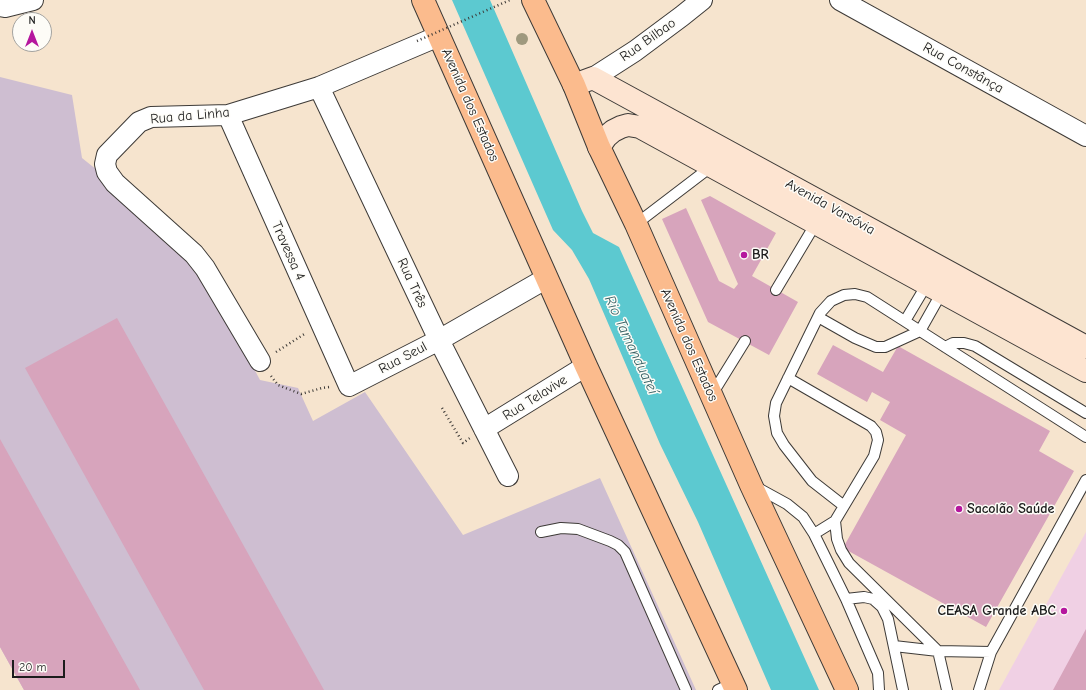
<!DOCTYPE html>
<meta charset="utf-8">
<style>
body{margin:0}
#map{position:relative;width:1086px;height:690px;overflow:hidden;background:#f6e4ce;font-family:"Comic Neue",sans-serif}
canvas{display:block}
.north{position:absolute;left:12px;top:12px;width:40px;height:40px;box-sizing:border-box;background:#fdfcf7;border:1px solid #a3a29f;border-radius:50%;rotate:0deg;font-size:11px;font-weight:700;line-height:16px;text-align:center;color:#1c1c1c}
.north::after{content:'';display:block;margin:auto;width:14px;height:18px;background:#b5179e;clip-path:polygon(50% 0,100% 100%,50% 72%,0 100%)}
.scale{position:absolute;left:12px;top:660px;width:53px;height:18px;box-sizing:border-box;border:2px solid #1c1c1c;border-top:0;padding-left:5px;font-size:12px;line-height:14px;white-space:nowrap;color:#1c1c1c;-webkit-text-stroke:3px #fdfcf7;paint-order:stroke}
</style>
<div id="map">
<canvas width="1086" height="690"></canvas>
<div class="north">N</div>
<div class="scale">20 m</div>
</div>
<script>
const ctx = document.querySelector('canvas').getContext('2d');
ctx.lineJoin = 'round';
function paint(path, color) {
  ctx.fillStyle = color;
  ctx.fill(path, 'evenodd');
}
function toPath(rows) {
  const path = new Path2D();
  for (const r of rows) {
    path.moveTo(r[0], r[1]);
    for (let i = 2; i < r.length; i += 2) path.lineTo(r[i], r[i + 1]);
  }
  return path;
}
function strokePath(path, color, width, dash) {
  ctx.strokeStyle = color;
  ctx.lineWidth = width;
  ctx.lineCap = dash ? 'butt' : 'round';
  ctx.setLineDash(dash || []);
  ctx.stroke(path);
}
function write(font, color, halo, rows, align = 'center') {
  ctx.font = font + ' "Comic Neue",sans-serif';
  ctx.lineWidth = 3;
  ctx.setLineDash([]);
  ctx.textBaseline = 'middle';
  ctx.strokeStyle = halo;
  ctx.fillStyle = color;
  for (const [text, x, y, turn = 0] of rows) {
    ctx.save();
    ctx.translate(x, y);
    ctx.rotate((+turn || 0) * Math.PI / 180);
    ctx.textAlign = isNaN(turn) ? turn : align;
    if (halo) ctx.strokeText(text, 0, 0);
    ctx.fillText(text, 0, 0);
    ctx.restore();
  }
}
const built = toPath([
 [1086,532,1086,690,999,690]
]);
const industrial = toPath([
 [0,77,72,95,82,158,187,242,260,380,298,388,313,421,365,392,463,535,600,478,696,690,24,690,0,647]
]);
const water = toPath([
 [452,0,490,0,582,211,593,233,619,247,819,690,771,690,698,522,660,444,589,279,572,250,553,230]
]);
const building = toPath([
 [710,196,776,233,752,276,798,302,769,355,708,322,662,219,686,208,719,281,734,289,738,284,701,200],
 [117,318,324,690,204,690,25,368],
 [833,345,883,372,898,346,1050,431,1039,451,1074,471,986,627,843,548,906,435,880,420,890,402,872,392,867,402,817,374],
 [0,439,140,690,24,690,0,647],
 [1086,629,1086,690,1053,690]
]);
const path = toPath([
 [276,352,306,333],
 [271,376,278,385,301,394,322,388,329,387],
 [442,408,463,443,470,438]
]);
const lane = toPath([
 [636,224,712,166],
 [776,290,816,223],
 [818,317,855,338,876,347,885,347,920,331,942,292],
 [905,321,927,284],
 [945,347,953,343,964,343,975,346,1086,413],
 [788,378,871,426,876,432,878,440,874,456,835,521,814,534],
 [711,396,745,341],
 [756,487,787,504,803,517,814,534,846,599,878,673,879,690],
 [844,506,812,481,784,445,777,433,774,416,776,403,820,313,831,301,844,295,855,294,867,297,1086,437],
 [835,521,837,539,841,550,849,563,938,651,947,690],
 [541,532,561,528,578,529,610,541,618,545,625,552,686,690],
 [846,599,864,597,873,599,882,607,888,619,903,690],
 [894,646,938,651,991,652],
 [718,690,733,683],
 [979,690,991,652,1086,480]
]);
const street = toPath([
 [840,0,1086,136],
 [0,6,5,7,33,0],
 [593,78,635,51,682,16,702,0],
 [319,87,439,340,508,476],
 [228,115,349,386,439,340,547,278],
 [260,361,205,268,194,254,115,183,107,172,105,164,107,155,139,122,151,117,228,115,319,87,439,36],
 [484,429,586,366]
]);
const secondary = toPath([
 [574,85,593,78,1086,347],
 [599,147,606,137,613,131,621,127,628,125,640,127,1086,371]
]);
const highway = toPath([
 [423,0,586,366,736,690],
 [533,0,574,85,599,147,636,224,751,485,847,690]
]);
const pathBridge = toPath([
 [417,41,510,0]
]);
const trees = [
 [522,39]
];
const markers = [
 [744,255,4,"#b5179e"],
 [959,509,4,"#b5179e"],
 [1064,611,4,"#b5179e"]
];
const streetNames = [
 ["Rua Bilbao",648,40,-35],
 ["Rua Constânça",963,68,29],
 ["Avenida dos Estados",470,105,66],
 ["Rua da Linha",190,116,-5],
 ["Avenida Varsóvia",830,207,29],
 ["Travessa 4",288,251,66],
 ["Rua Três",412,283,65],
 ["Avenida dos Estados",689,345,66],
 ["Rua Seul",403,358,-28],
 ["Rua Telavive",535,398,-32]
];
const poiNames = [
 ["BR",752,255],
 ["Sacolão Saúde",967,509],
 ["CEASA Grande ABC",1056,611,"right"]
];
const waterNames = [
 ["Rio Tamanduateí",631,345,65]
];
paint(built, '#f0d0e4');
paint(industrial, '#cebed1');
paint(water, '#5cc9d0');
paint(building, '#d7a4bc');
strokePath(lane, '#3d3a37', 12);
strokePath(street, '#3d3a37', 22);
strokePath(secondary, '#3d3a37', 24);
strokePath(highway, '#3d3a37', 24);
strokePath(path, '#3d3a37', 2.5, [1, 3]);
strokePath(lane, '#fff', 10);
strokePath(street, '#fff', 20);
strokePath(secondary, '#fde4d1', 22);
strokePath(highway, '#fbbb8d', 22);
strokePath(pathBridge, '#3d3a37', 2.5, [1, 3]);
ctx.fillStyle = '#9f997e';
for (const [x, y] of trees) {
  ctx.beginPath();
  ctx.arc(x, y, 6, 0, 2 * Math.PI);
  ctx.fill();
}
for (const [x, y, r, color] of markers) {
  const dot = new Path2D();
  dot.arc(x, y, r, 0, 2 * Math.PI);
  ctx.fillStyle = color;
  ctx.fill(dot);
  strokePath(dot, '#fdfcf7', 1.5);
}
write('14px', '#1c1c1c', '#fdfcf7', streetNames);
write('bold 14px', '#1c1c1c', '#fdfcf7', poiNames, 'left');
write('italic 15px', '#366164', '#fdfcf7', waterNames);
</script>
